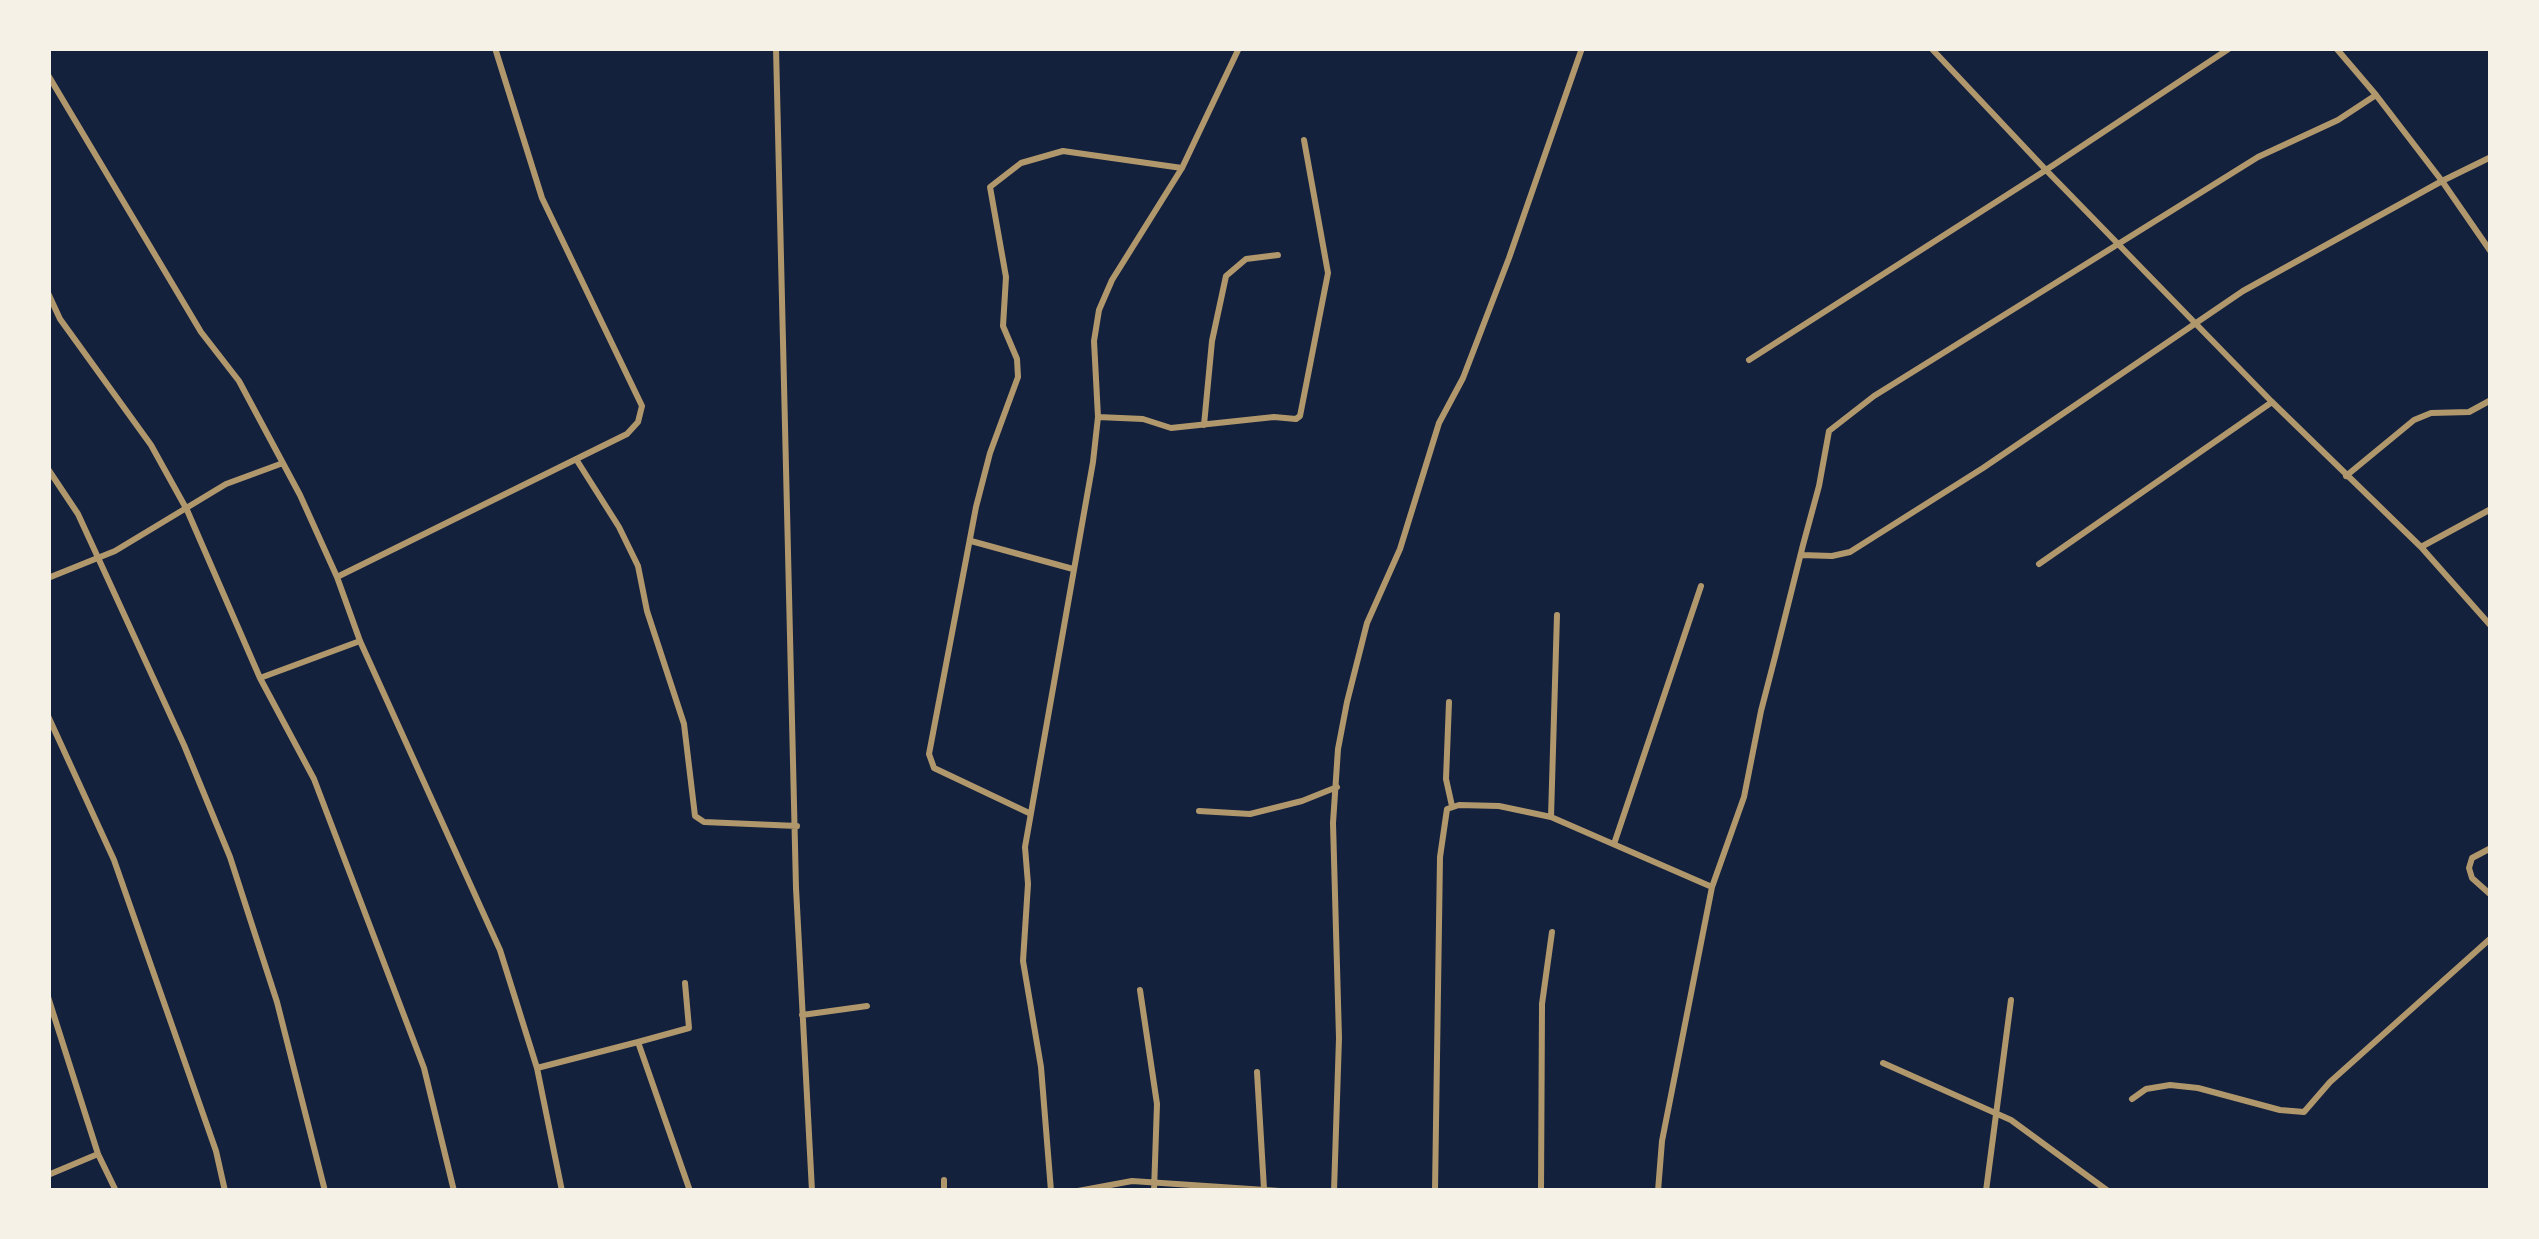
<!DOCTYPE html>
<style>
body{margin:0}
#map{position:relative;width:2539px;height:1239px;overflow:hidden;background:#14213d;font-family:Jost,sans-serif}
canvas{display:block}
.frame{position:absolute;inset:0;border:51px solid #f6f1e7;pointer-events:none}
</style>
<div id="map">
<canvas width="2539" height="1239"></canvas>
<div class="frame"></div>
</div>
<script>
const ctx = document.querySelector('canvas').getContext('2d');
ctx.lineJoin = 'round';
function toPath(rows) {
  const path = new Path2D();
  for (const r of rows) {
    path.moveTo(r[0], r[1]);
    for (let i = 2; i < r.length; i += 2) path.lineTo(r[i], r[i + 1]);
  }
  return path;
}
function strokePath(path, color, width, dash) {
  ctx.strokeStyle = color;
  ctx.lineWidth = width;
  ctx.lineCap = dash ? 'butt' : 'round';
  ctx.setLineDash(dash || []);
  ctx.stroke(path);
}
const minor = toPath([
 [776,48,796,888,812,1191],
 [1931,48,2046,170,2230,48],
 [2336,48,2376,95],
 [48,75,201,332,239,381,300,495,337,577,360,641,500,950,537,1068,562,1191],
 [2491,157,2442,181,2491,252],
 [48,293,60,319,151,445,187,510,260,678,314,779,424,1068,454,1191],
 [1749,360,2046,170,2272,402,2421,547,2491,626],
 [1098,417,1143,419,1171,428,1274,417,1296,419,1300,416,1328,273,1304,140],
 [1204,425,1212,341,1226,276,1246,259,1278,255],
 [576,459,619,527,638,566,647,611,684,724,695,816,704,822,797,826],
 [48,469,78,514,184,745,230,857,277,1002,325,1191],
 [2346,476,2414,420,2431,413,2469,412,2491,400],
 [971,541,1073,569],
 [2421,547,2491,509],
 [2039,564,2272,402],
 [337,577,627,434,638,422,642,406,542,198,495,48],
 [48,578,115,551,226,484,283,463],
 [260,678,360,641],
 [1449,702,1446,779,1452,806],
 [48,716,114,860,216,1151,225,1191],
 [1199,811,1250,814,1302,801,1337,787],
 [1029,813,934,768,929,754,976,507,990,453,1018,377,1017,359,1003,326,1006,277,990,187,1021,163,1063,151,1182,168],
 [1551,817,1557,615],
 [1614,844,1701,586],
 [2491,848,2472,858,2469,868,2472,878,2491,895],
 [1140,990,1157,1104,1154,1191],
 [48,997,98,1154,48,1175],
 [802,1015,867,1006],
 [638,1042,689,1028,685,983],
 [1883,1063,2011,1120,2108,1191],
 [537,1068,638,1042,690,1191],
 [1257,1072,1264,1189],
 [2132,1099,2146,1089,2170,1085,2198,1088,2280,1110,2304,1112,2330,1082,2491,938],
 [98,1154,116,1191],
 [944,1191,944,1180],
 [1051,1191,1041,1067,1023,961,1028,884,1025,847,1093,462,1098,417,1094,341,1099,310,1112,280,1182,168,1239,48],
 [1078,1191,1132,1181,1280,1191],
 [1334,1191,1339,1038,1333,823,1338,749,1347,702,1367,623,1400,549,1439,423,1463,378,1509,258,1582,48],
 [1435,1191,1440,857,1447,809,1459,805,1499,806,1551,817,1712,887],
 [1541,1191,1542,1004,1552,932],
 [1658,1191,1662,1141,1712,887,1744,797,1761,711,1775,657,1803,545,1819,486,1829,431,1874,396,2258,157,2338,120,2376,95,2442,181,2243,291,1983,468,1850,552,1832,556,1801,555],
 [1986,1191,2011,1000]
]);
strokePath(minor, '#b1986c', 6);
</script>
